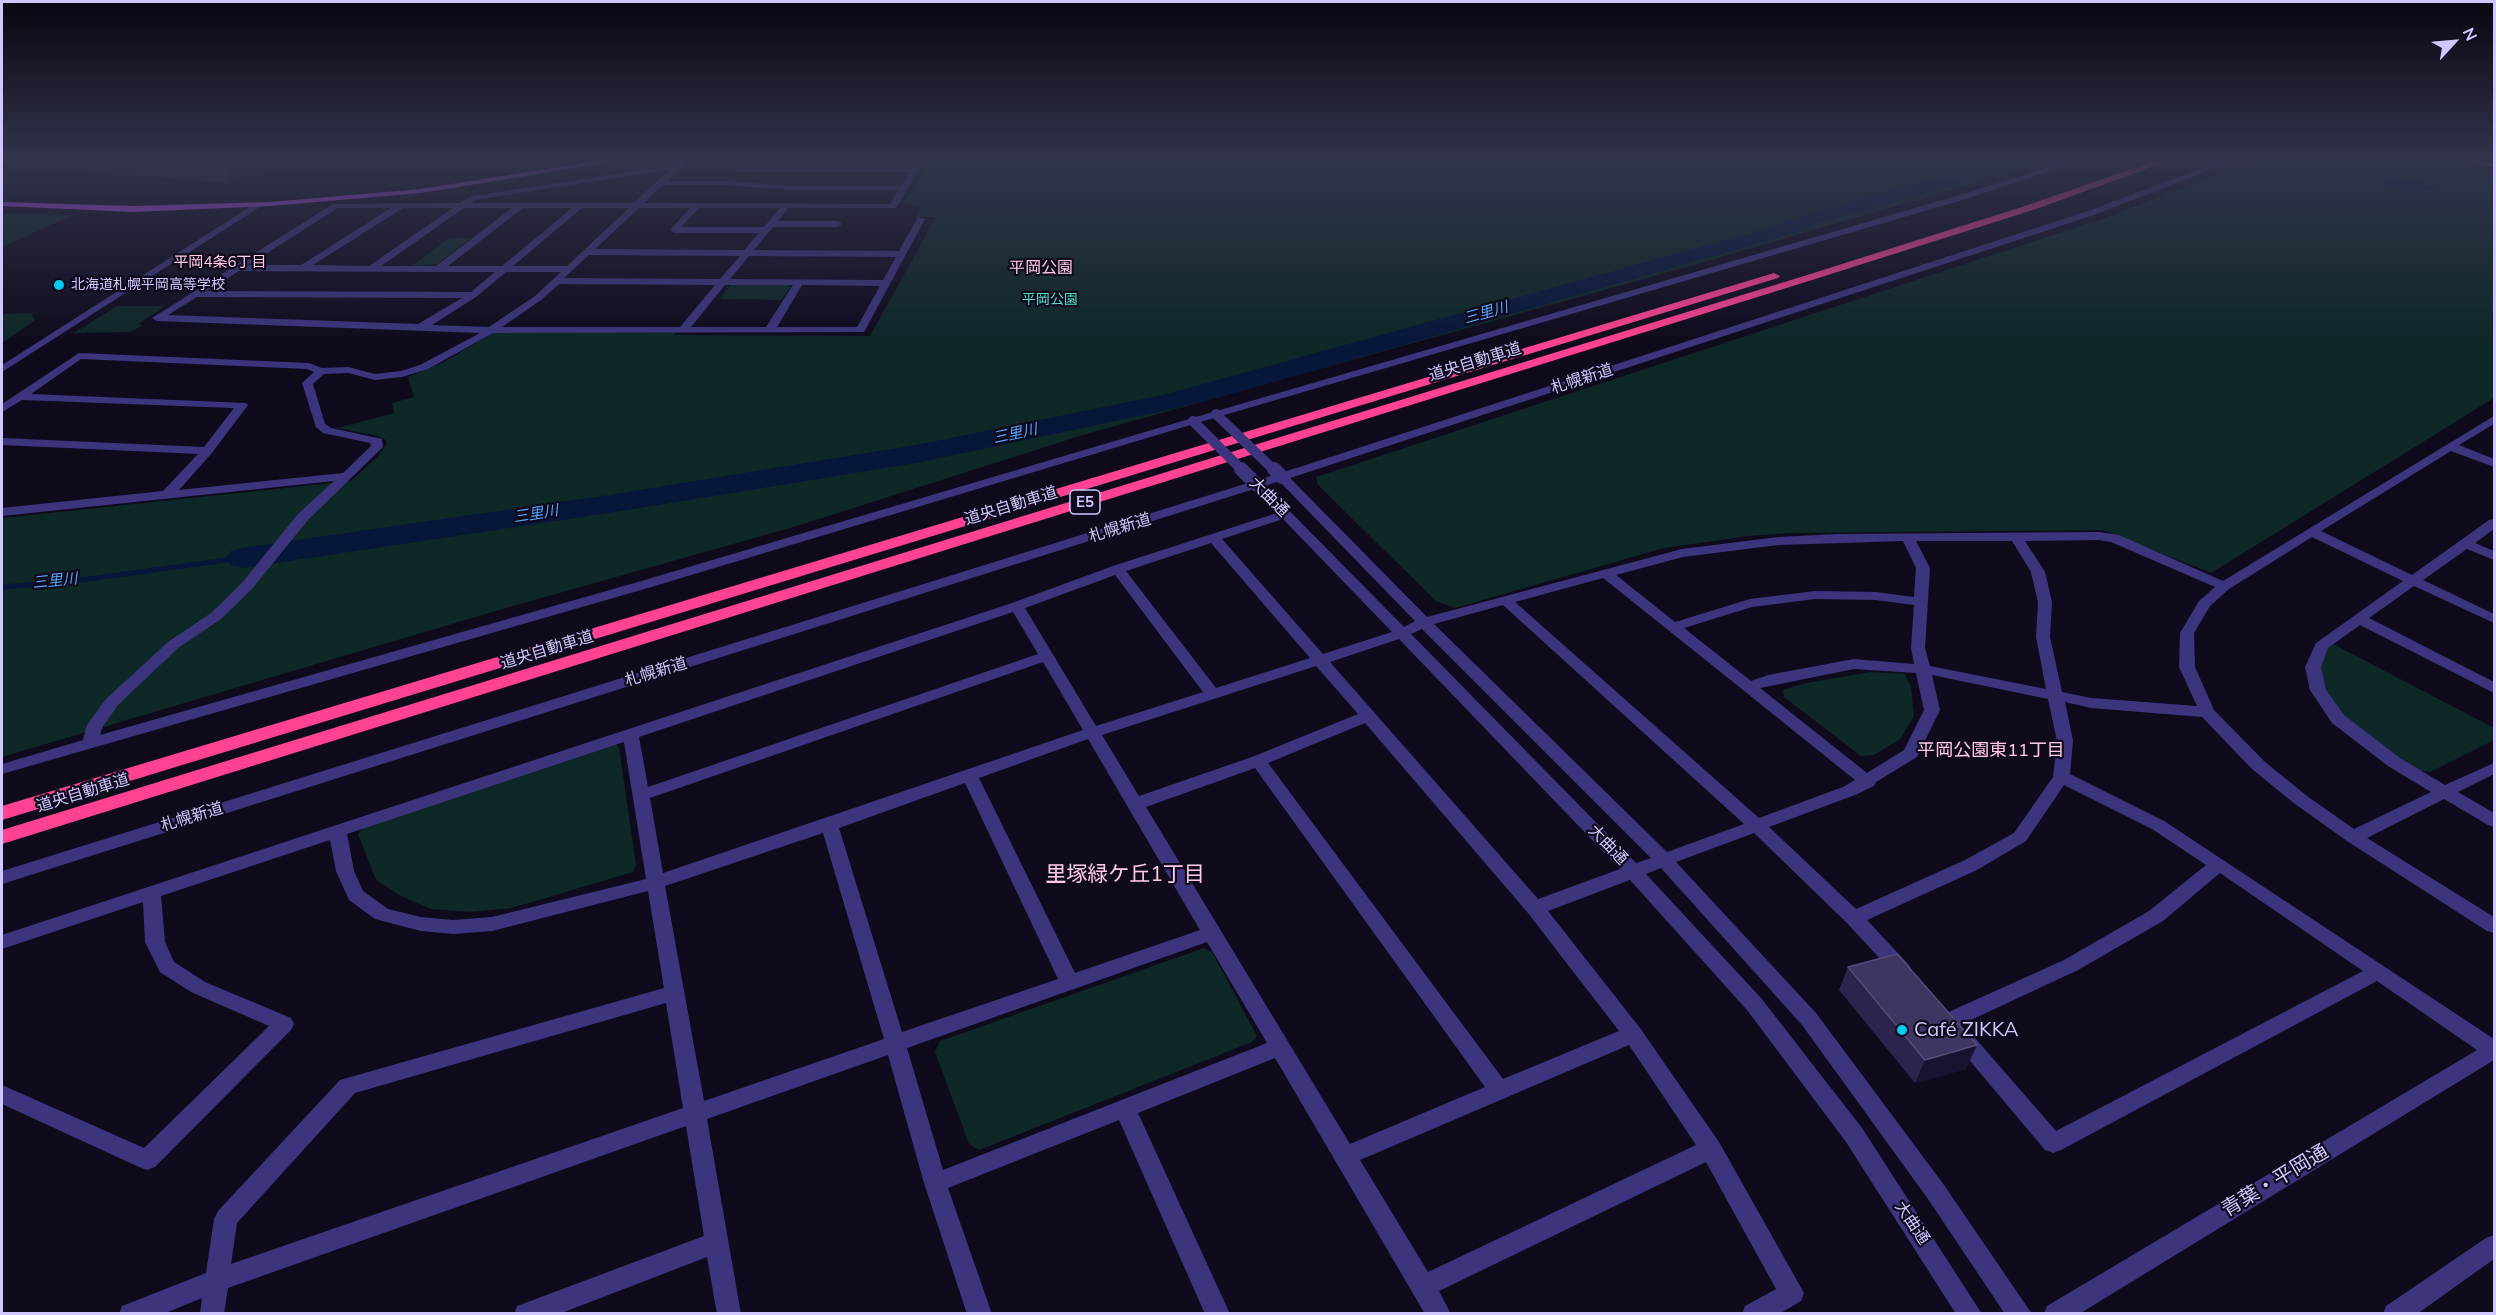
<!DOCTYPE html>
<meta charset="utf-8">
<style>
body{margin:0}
#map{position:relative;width:2496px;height:1315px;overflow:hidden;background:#0f0b1d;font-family:Mulish,sans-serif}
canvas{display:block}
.frame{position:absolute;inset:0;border:3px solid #d1c7ff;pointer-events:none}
.north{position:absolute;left:2424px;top:12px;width:60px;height:60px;-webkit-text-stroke:4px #0f0b1d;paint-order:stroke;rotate:64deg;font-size:16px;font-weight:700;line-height:24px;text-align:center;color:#d1c7ff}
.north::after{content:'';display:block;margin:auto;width:21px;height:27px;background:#d1c7ff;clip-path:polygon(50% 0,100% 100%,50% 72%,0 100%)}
</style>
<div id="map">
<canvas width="2496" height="1315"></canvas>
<div class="frame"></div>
<div class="north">N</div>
</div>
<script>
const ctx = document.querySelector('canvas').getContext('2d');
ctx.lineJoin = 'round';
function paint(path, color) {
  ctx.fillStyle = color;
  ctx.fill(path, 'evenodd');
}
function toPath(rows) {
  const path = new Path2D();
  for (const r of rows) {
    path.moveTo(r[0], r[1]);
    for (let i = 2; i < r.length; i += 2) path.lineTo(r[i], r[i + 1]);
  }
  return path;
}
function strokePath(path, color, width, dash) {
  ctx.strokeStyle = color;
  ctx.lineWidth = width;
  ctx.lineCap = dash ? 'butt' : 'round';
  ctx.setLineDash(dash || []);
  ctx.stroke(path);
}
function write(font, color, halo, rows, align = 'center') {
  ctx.font = font + ' Mulish,"Noto Sans JP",sans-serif';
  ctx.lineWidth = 4.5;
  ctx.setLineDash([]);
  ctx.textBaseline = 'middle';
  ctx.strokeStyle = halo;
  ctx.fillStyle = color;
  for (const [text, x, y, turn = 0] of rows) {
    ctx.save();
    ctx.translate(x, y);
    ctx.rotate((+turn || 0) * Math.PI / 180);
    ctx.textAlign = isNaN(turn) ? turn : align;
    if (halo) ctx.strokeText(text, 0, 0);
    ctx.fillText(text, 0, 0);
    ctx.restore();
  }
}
const green = toPath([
 [930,160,2052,160,1701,263,1086,434,797,526,499,610,2,757,2,518,351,481,379,455,386,445,386,440,378,436,337,428,394,413,392,403,414,397,408,377,442,363,493,333,676,332,674,335,870,336,936,217,915,217,921,206,903,203],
 [2258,160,2430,160,2494,169,2494,398,2211,573,2103,530,1790,533,1749,536,1664,548,1455,608,1436,601,1318,485,1316,477,2102,219],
 [2,214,73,215,2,247],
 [449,238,471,238,437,264,412,266],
 [734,285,788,285,790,287,781,300,719,299,730,286],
 [117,306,165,306,138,324,143,325,130,332,74,333],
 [31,313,35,320,2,343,2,314],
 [2333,644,2494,728,2494,740,2430,772,2417,770,2398,758,2341,714,2327,697,2320,674,2320,655],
 [1870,672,1905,674,1911,687,1914,716,1900,739,1874,755,1861,756,1784,697,1783,690,1802,684],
 [615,744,619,747,636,865,633,872,512,908,471,912,431,909,401,896,376,880,358,834,365,827],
 [1204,948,1212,952,1257,1036,1252,1042,979,1150,969,1144,935,1052,940,1041]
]);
const water = toPath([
 [1798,161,1811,161,1818,163,1820,169,1844,170,1850,173,1841,177,1821,175,1794,165],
 [2383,175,2422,182,2441,191,2408,191,2382,185,2383,182,2375,179,2385,177]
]);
const stream = toPath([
 [2,587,66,582,242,558]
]);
const river = toPath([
 [1987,160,2012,160,2009,164,1978,179,1818,223,1791,234,1221,397,1163,411,916,463,609,513,242,568,231,565,226,558,231,551,242,548,609,495,916,445,1163,395,1777,226,1804,215,1964,171,1987,160]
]);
const minor = toPath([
 [680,160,689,160,668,181,725,181,793,186,901,186,910,172,737,172,733,170,737,168,912,168,917,160,925,160,896,208,788,208,778,221,838,221,842,224,838,227,773,227,754,250,899,251,918,217,925,219,864,332,493,333,428,369,402,377,375,380,348,373,324,374,313,384,325,424,331,428,382,439,383,447,308,520,251,590,221,619,178,648,118,705,103,726,100,735,638,582,1189,419,1953,197,2071,160,2084,160,1959,201,1197,423,648,588,2,774,2,764,83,740,87,725,106,699,168,642,211,613,241,584,298,514,334,481,2,516,2,508,163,491,198,454,2,445,2,438,204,447,234,408,22,400,2,412,2,404,79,353,309,363,322,368,348,367,375,374,401,371,420,365,480,333,157,321,152,318,333,204,460,203,472,196,675,165,680,160],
 [669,170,634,203,471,203,474,200,669,170],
 [663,185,725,185,793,190,898,190,890,204,644,203,663,185],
 [338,208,391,208,301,265,248,265,338,208],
 [403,208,453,208,369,266,313,265,403,208],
 [464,208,512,208,436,266,381,266,464,208],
 [523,208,572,208,502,266,448,266,523,208],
 [582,208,629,208,567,266,513,266,582,208],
 [639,208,690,208,670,230,674,233,759,233,744,250,595,249,639,208],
 [699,208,780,208,764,227,681,227,699,208],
 [589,255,740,256,720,279,564,278,589,255],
 [749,256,896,257,883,280,730,279,749,256],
 [239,271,438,272,495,272,471,292,207,291,239,271],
 [506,272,561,272,535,296,489,327,432,325,476,297,506,272],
 [559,284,715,285,680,327,502,327,541,300,559,284],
 [725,285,793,285,766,327,691,327,725,285],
 [802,285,880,286,857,327,777,327,802,285],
 [197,297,462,298,418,324,168,315,197,297],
 [81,359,307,369,314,372,302,383,316,427,323,433,370,443,371,446,343,473,179,490,211,454,248,405,246,403,31,394,81,359],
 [2224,160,2236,160,2094,215,1290,478,1427,617,1682,549,1778,537,1838,534,2099,532,2119,535,2223,581,2494,416,2494,424,2459,445,2494,459,2494,467,2451,451,2321,531,2412,575,2489,520,2494,519,2494,529,2475,543,2494,551,2494,560,2467,549,2423,580,2494,614,2494,623,2414,586,2369,618,2494,682,2494,693,2360,625,2328,648,2321,667,2326,690,2344,715,2400,758,2445,785,2494,763,2494,774,2458,792,2494,813,2494,827,2488,825,2444,799,2367,838,2494,917,2494,933,2487,931,2347,841,2295,804,2252,769,2202,717,2091,708,2065,702,2073,741,2070,774,2164,821,2494,1039,2494,1060,2079,1314,2044,1314,2047,1306,2477,1050,2377,981,2061,1150,2053,1153,2045,1150,1955,1043,1952,1037,1955,1031,1962,1029,1969,1031,2056,1131,2363,971,2220,873,2163,921,2078,970,1956,1027,1949,1029,1942,1027,1939,1021,1942,1015,2064,960,2149,911,2206,865,2152,829,2064,785,2026,841,1977,870,1867,920,1909,965,1912,970,1909,975,1902,978,1895,975,1847,923,1754,833,1676,862,1816,1013,1944,1185,2032,1314,2005,1314,1928,1199,1802,1025,1661,868,1646,874,1761,998,1862,1128,1982,1314,1956,1314,1846,1142,1747,1010,1630,880,1548,911,1640,1028,1719,1142,1804,1293,1801,1301,1779,1314,1742,1314,1745,1306,1776,1289,1706,1162,1439,1291,1451,1314,1425,1314,1275,1058,1138,1113,1230,1314,1205,1314,1119,1120,948,1188,992,1314,967,1314,924,1183,888,1055,707,1119,741,1314,717,1314,707,1257,559,1314,514,1314,517,1306,704,1236,686,1126,228,1288,224,1314,200,1314,202,1298,163,1314,119,1314,122,1306,206,1273,214,1219,218,1211,340,1080,664,988,648,891,492,931,453,934,421,931,375,919,349,900,336,871,330,840,161,896,165,942,174,962,205,982,291,1018,294,1024,291,1030,155,1167,147,1170,139,1167,2,1104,2,1085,144,1148,269,1026,191,992,160,972,145,942,143,902,2,949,2,935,1012,603,1113,566,1277,513,1254,489,2,884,2,871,1309,464,2088,211,2224,160],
 [1279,481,1415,621,1404,627,1265,486,1279,481],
 [1283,519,1392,632,1323,654,1222,539,1283,519],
 [2312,537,2403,581,2316,643,2305,667,2310,690,2332,723,2388,766,2431,792,2354,829,2307,796,2264,761,2214,710,2195,667,2194,633,2210,606,2229,589,2312,537],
 [2099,540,2111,542,2215,587,2199,601,2180,633,2179,667,2197,706,2091,698,2062,692,2050,637,2052,602,2045,572,2025,541,2099,540],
 [1903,541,1916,568,1914,597,1876,592,1815,591,1750,599,1675,622,1616,575,1683,557,1778,545,1903,541],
 [1916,541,2012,541,2031,572,2038,602,2036,637,2046,689,1930,666,1925,648,1930,568,1916,541],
 [1211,543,1310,658,1216,688,1126,571,1211,543],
 [1115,575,1203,692,1096,726,1025,608,1115,575],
 [1603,578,1743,690,1855,780,1843,787,1759,818,1515,602,1603,578],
 [1815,599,1876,600,1914,605,1911,648,1914,664,1854,659,1768,675,1751,681,1684,628,1752,607,1815,599],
 [1503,605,1744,824,1667,852,1434,624,1503,605],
 [1013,612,1038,654,648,787,639,737,1013,612],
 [1422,629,1651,858,1636,863,1411,634,1422,629],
 [1399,639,1620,869,1538,899,1330,662,1399,639],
 [1043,662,1083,730,663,873,650,798,1043,662],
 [1316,666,1358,714,1252,757,1139,796,1102,735,1316,666],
 [1854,669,1916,673,1924,710,1904,750,1867,773,1760,688,1854,669],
 [1932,675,2048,699,2057,741,2053,777,2014,833,1965,860,1856,909,1769,827,1855,795,1874,786,1876,782,1917,757,1940,710,1932,675],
 [1365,723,1528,913,1619,1031,1503,1079,1268,763,1365,723],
 [1088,739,1200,930,1075,973,979,778,1088,739],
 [624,742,646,879,492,917,453,920,421,917,388,909,363,891,354,871,347,834,624,742],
 [1255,768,1485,1087,1350,1144,1146,807,1255,768],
 [965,783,1058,979,902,1032,839,828,965,783],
 [823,833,884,1039,704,1101,665,886,823,833],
 [1207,942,1267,1043,943,1170,907,1048,1207,942],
 [666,1003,683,1108,231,1264,237,1223,355,1093,666,1003],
 [1629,1045,1696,1145,1428,1272,1360,1160,1629,1045],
 [256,203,263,205,2,372,2,365,256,203],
 [2494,1235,2494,1259,2417,1314,2383,1314,2386,1306,2486,1238,2494,1235]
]);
const major = toPath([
 [602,160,624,160,421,193,270,206,133,212,2,206,2,202,133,206,270,202,421,189,602,160],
 [2451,160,2494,163,2494,167,2455,162,2451,160]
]);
const highway = toPath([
 [2157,160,2171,160,2036,209,1812,280,2,844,2,830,1804,276,2028,205,2157,160],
 [1774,273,1780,276,1778,278,2,820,2,806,1774,273]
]);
const minorBridgeFar1 = toPath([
 [1216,414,1275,471],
 [1193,421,1243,471]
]);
const minorBridge = toPath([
 [1241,469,1257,485],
 [1274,469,1282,477]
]);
const wall = toPath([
 [2,160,284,160,285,164,232,184,2,163],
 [1848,967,1966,1069,1915,1083,1839,990]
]);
const shadedWall = toPath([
 [251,160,284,160,285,164,232,184,225,170],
 [1977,1045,1966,1069,1915,1083,1925,1060]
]);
const building = toPath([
 [119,160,251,160,225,170,119,160],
 [1897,954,1977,1045,1925,1060,1848,967,1897,954]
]);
const markers = [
 [59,285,6,"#00ccf2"],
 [1902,1030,6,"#00ccf2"]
];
const farPoinames = [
 ["北海道札幌平岡高等学校",71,285]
];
const farParknames = [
 ["平岡公園",1050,300]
];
const farNeighbourhoodnames = [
 ["平岡4条6丁目",220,262]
];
const farWaternames = [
 ["三里川",1486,313,-16],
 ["三里川",1015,434,-12],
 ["三里川",536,514,-9],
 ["三里川",55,581,-6]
];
const shields = [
 [1085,502,30]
];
const shieldNames = [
 ["E5",1085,502]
];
const farQuarternames = [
 ["平岡公園",1041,268]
];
const streetNames = [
 ["道央自動車道",1475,362,-17],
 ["札幌新道",1582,379,-18],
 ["大曲通",1269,497,45],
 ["道央自動車道",1011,506,-17],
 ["札幌新道",1120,528,-17],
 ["道央自動車道",547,650,-17],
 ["札幌新道",656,672,-17],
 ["道央自動車道",83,793,-17],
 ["札幌新道",192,817,-17],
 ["大曲通",1608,845,46],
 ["大曲通",1912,1223,56]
];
const neighbourhoodNames = [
 ["平岡公園東11丁目",1991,751]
];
const nearPoinames = [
 ["Café ZIKKA",1914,1030]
];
const nearStreetnames = [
 ["青葉・平岡通",2275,1181,-31]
];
const nearNeighbourhoodnames = [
 ["里塚緑ケ丘1丁目",1125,875]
];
paint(green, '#0e2727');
paint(water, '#07173a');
strokePath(stream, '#07173a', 5);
paint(river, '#07173a');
paint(minor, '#3c357e');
paint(major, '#c84eff');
paint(highway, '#ff4292');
strokePath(minorBridgeFar1, '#3c357e', 10);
strokePath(minorBridge, '#3c357e', 14);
paint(wall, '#2d234c');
paint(shadedWall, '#1a1231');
paint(building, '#3f3560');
strokePath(building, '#564c79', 1.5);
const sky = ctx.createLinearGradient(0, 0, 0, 345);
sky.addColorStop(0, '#080610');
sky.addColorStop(0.46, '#31344c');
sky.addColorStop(1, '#31344c00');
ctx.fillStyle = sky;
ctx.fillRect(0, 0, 2496, 345);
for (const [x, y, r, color] of markers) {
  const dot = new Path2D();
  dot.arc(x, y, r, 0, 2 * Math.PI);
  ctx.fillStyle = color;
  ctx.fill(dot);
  strokePath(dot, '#0f0b1d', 2);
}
write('14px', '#d1c7ff', '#0f0b1d', farPoinames, 'left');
write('14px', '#51e1c6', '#0f0b1d', farParknames);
write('15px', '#ffc9e8', '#0f0b1d', farNeighbourhoodnames);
write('italic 15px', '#55a6ff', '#0f0b1d', farWaternames);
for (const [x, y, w] of shields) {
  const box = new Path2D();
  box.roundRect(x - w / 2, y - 12, w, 24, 4.5);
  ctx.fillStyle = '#0f0b1d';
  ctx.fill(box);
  strokePath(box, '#d1c7ff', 1.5);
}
write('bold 15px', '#d1c7ff', null, shieldNames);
write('16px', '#ffc9e8', '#0f0b1d', farQuarternames);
write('16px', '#d1c7ff', '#0f0b1d', streetNames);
write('18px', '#ffc9e8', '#0f0b1d', neighbourhoodNames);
write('20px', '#d1c7ff', '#0f0b1d', nearPoinames, 'left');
write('20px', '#d1c7ff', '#0f0b1d', nearStreetnames);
write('21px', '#ffc9e8', '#0f0b1d', nearNeighbourhoodnames);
</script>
